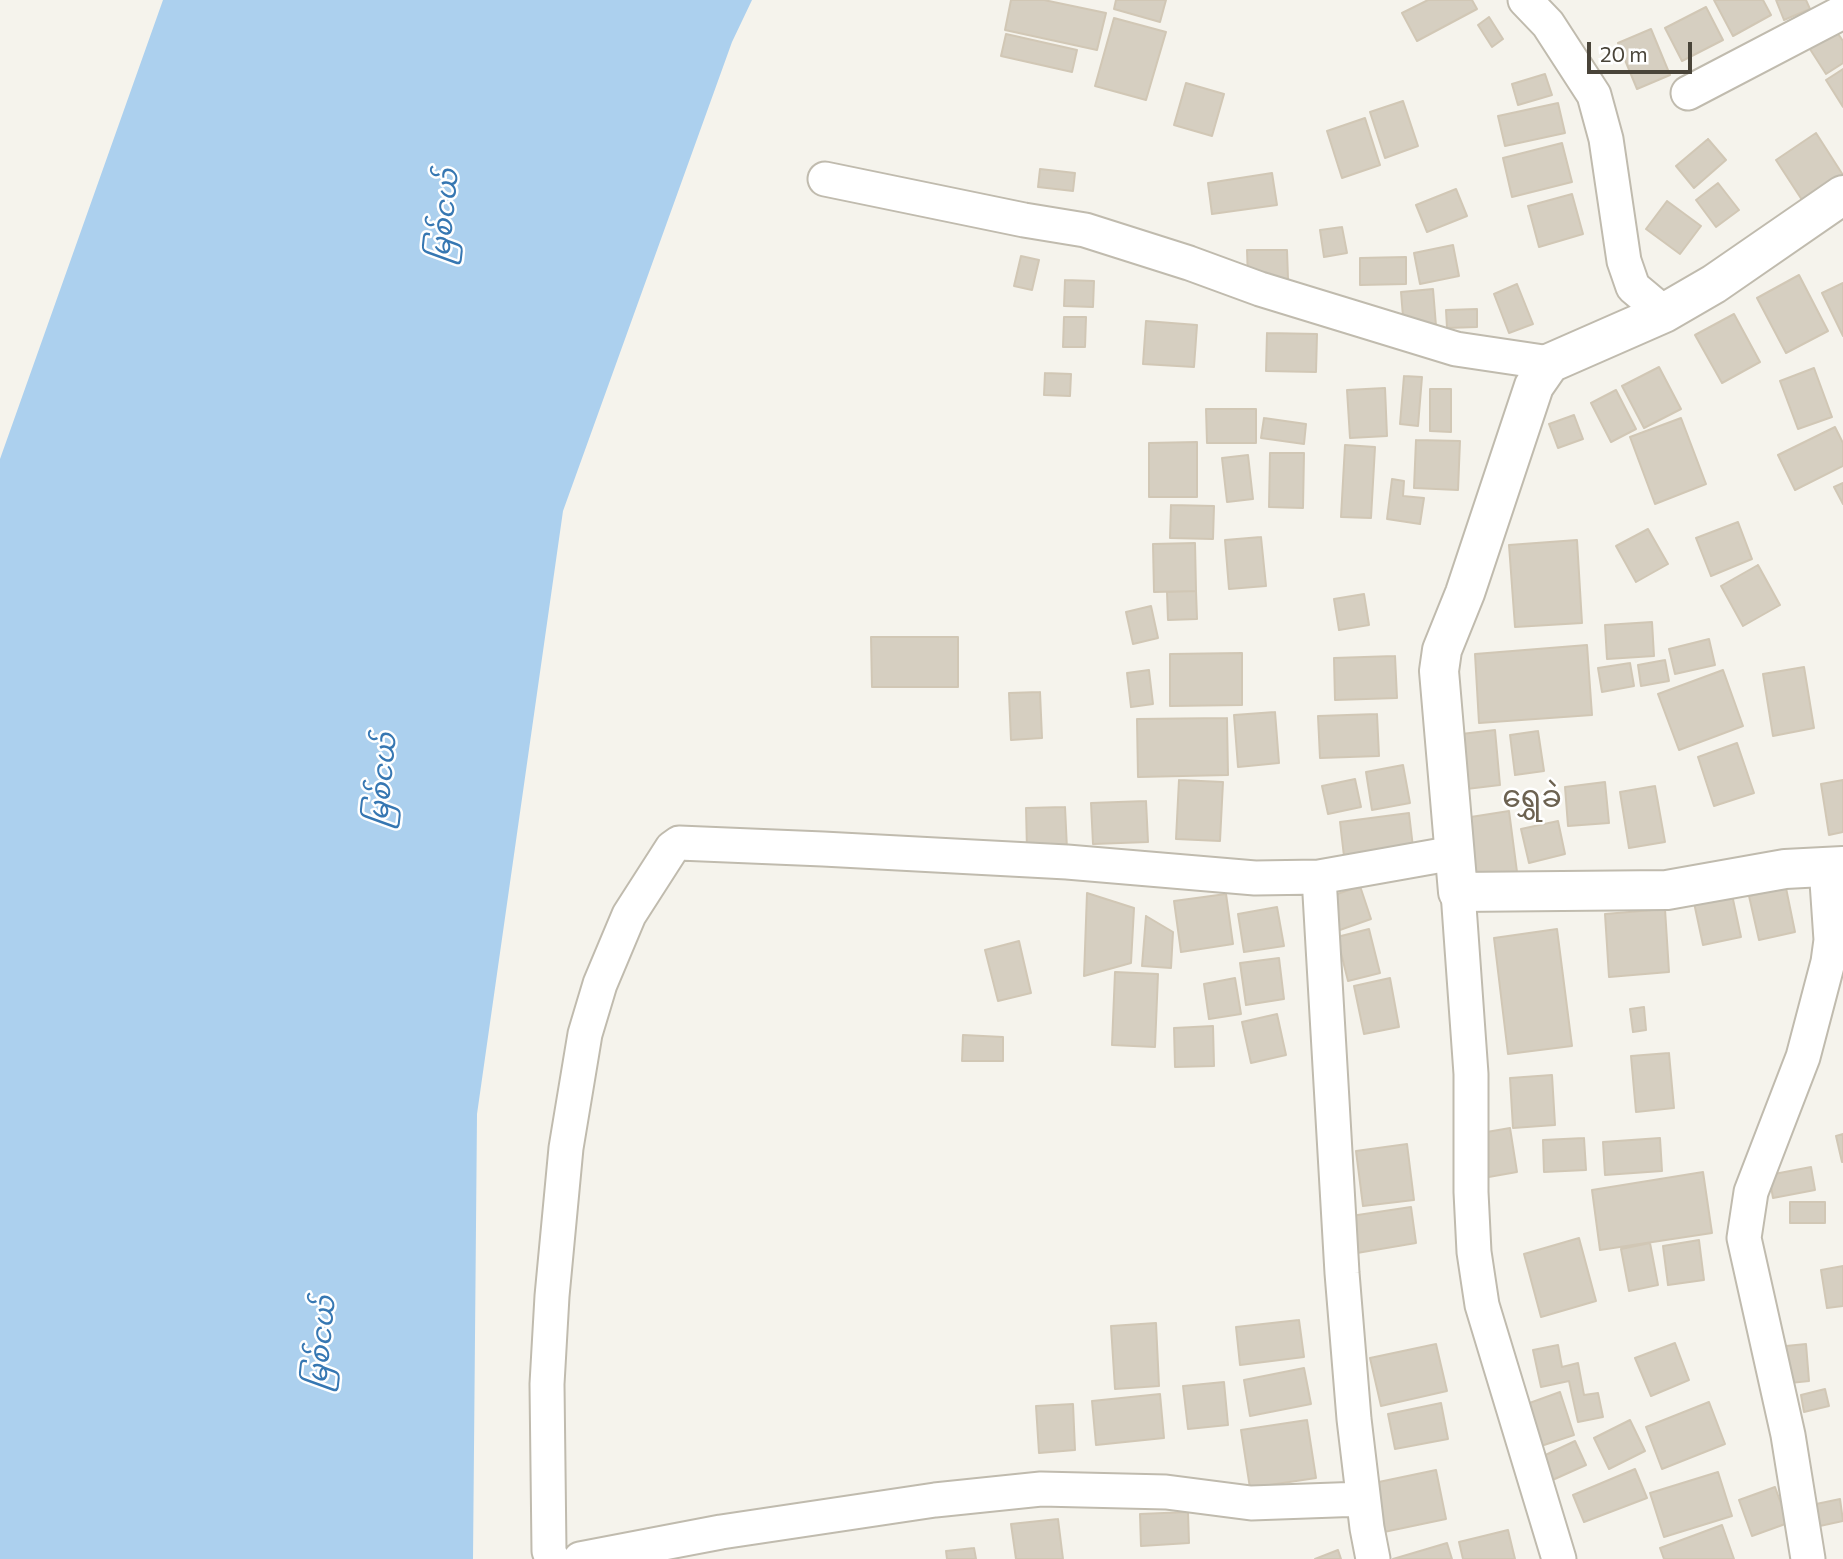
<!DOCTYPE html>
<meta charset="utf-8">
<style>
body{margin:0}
#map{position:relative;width:1843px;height:1559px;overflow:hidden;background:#f5f3ec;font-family:Commissioner,sans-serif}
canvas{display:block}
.scale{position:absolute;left:1587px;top:42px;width:105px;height:32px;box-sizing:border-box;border:4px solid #494439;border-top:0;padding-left:9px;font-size:21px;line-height:24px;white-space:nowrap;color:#494439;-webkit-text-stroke:5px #fff;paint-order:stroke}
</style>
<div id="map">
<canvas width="1843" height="1559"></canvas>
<div class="scale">20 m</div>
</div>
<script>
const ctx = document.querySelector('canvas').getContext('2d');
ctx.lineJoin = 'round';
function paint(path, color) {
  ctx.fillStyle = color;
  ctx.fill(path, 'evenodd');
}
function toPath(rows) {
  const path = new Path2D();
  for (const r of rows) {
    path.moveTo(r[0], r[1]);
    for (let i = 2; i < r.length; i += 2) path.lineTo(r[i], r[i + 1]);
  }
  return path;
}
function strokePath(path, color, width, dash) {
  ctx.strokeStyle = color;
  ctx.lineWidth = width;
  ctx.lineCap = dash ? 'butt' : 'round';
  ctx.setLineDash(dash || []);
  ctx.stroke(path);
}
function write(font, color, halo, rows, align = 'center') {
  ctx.font = font + ' Commissioner,"Noto Sans Myanmar",sans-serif';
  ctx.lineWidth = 5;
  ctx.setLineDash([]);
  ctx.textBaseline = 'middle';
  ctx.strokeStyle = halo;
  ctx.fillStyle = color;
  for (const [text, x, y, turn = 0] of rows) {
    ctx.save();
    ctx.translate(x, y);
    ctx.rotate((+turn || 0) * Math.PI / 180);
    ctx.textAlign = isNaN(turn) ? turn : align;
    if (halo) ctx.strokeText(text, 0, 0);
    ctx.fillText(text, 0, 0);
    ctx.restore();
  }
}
const water = toPath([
 [163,0,752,0,732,42,563,511,477,1114,473,1559,0,1559,0,459]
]);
const building = toPath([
 [1011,0,1044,0,1106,13,1097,50,1005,30,1011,0],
 [1116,0,1166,0,1160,22,1114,9,1116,0],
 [1428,0,1472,0,1477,9,1417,41,1402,13,1428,0],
 [1714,0,1763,0,1771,15,1733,36,1714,0],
 [1776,0,1806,0,1810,9,1784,20,1776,0],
 [1706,7,1723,40,1682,61,1665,28,1706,7],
 [1489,17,1503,39,1492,47,1478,25,1489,17],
 [1114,18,1166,32,1146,100,1095,86,1114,18],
 [1834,28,1843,41,1843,63,1826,74,1808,46,1834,28],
 [1651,29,1670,75,1637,89,1618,43,1651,29],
 [1006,34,1077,50,1072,72,1001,56,1006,34],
 [1843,69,1843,107,1826,80,1843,69],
 [1545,74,1552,95,1518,105,1512,84,1545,74],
 [1186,83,1224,94,1212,136,1174,125,1186,83],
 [1403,101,1418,146,1385,158,1370,112,1403,101],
 [1558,103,1565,133,1505,146,1498,116,1558,103],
 [1365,118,1380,165,1342,178,1327,131,1365,118],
 [1816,133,1843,175,1843,178,1804,203,1776,160,1816,133],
 [1708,139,1726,160,1694,188,1676,166,1708,139],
 [1562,143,1572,182,1512,197,1503,158,1562,143],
 [1040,169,1075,173,1073,191,1038,187,1040,169],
 [1272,173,1277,205,1212,214,1208,183,1272,173],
 [1718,183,1739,210,1716,227,1696,200,1718,183],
 [1456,189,1467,216,1427,232,1416,205,1456,189],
 [1572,194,1583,234,1539,247,1528,206,1572,194],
 [1667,201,1701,226,1680,254,1646,229,1667,201],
 [1342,227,1347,253,1324,257,1320,230,1342,227],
 [1453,245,1459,276,1420,284,1414,253,1453,245],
 [1247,250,1287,250,1288,279,1248,280,1247,250],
 [1021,256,1039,260,1032,290,1014,286,1021,256],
 [1406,257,1406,284,1360,285,1360,258,1406,257],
 [1799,275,1828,331,1786,353,1757,298,1799,275],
 [1065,280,1094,281,1093,307,1064,306,1065,280],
 [1843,283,1843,336,1822,293,1843,283],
 [1517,284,1533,324,1509,333,1494,294,1517,284],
 [1433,289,1436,326,1404,329,1401,292,1433,289],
 [1477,309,1477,327,1447,328,1446,310,1477,309],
 [1734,314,1760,362,1722,383,1695,335,1734,314],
 [1064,317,1086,317,1085,347,1063,347,1064,317],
 [1146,321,1197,325,1194,367,1143,364,1146,321],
 [1267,333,1317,334,1316,372,1266,371,1267,333],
 [1659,367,1681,409,1644,428,1622,386,1659,367],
 [1814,368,1832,417,1798,429,1780,381,1814,368],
 [1045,373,1071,374,1070,396,1044,395,1045,373],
 [1404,376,1422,377,1418,426,1400,424,1404,376],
 [1385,388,1387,436,1350,438,1347,390,1385,388],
 [1430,389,1451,389,1451,432,1430,431,1430,389],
 [1616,390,1636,429,1611,442,1591,403,1616,390],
 [1206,409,1256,409,1256,443,1207,443,1206,409],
 [1574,415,1583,439,1558,448,1549,424,1574,415],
 [1264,418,1306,424,1304,444,1261,438,1264,418],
 [1681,418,1706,484,1655,504,1630,437,1681,418],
 [1835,427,1843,443,1843,466,1795,490,1778,455,1835,427],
 [1416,440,1460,441,1458,490,1414,488,1416,440],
 [1197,442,1197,497,1149,497,1149,443,1197,442],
 [1345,445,1375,447,1371,518,1341,517,1345,445],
 [1270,453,1304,453,1303,508,1269,507,1270,453],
 [1248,455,1253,499,1227,502,1222,458,1248,455],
 [1392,479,1404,481,1403,496,1424,498,1420,524,1387,519,1392,479],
 [1843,483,1843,504,1834,487,1843,483],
 [1171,505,1214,506,1213,539,1170,538,1171,505],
 [1738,522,1752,559,1711,576,1696,538,1738,522],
 [1648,529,1668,564,1636,582,1616,546,1648,529],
 [1261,537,1266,586,1229,589,1225,540,1261,537],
 [1577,540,1582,623,1515,627,1509,545,1577,540],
 [1195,543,1196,591,1154,592,1153,544,1195,543],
 [1758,565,1780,605,1743,626,1721,586,1758,565],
 [1196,591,1197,619,1168,620,1167,592,1196,591],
 [1364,594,1369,625,1339,630,1334,599,1364,594],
 [1151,606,1158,638,1133,644,1126,612,1151,606],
 [1652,622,1654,656,1607,659,1605,625,1652,622],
 [871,637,958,637,958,687,872,687,871,637],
 [1709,639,1715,665,1675,674,1669,649,1709,639],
 [1587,645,1592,715,1479,723,1475,654,1587,645],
 [1242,653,1242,705,1170,706,1170,654,1242,653],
 [1395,656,1397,698,1335,700,1334,658,1395,656],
 [1665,660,1669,681,1641,686,1638,665,1665,660],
 [1630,663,1634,686,1602,692,1598,668,1630,663],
 [1804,667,1814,728,1773,736,1763,674,1804,667],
 [1149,670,1153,704,1131,707,1127,673,1149,670],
 [1723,670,1743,726,1679,750,1658,694,1723,670],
 [1040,692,1042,738,1011,740,1009,693,1040,692],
 [1275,712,1279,763,1238,767,1234,715,1275,712],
 [1377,714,1379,756,1320,758,1318,716,1377,714],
 [1227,718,1228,775,1138,777,1137,719,1227,718],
 [1495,730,1500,785,1458,790,1453,735,1495,730],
 [1538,731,1544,771,1515,775,1510,735,1538,731],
 [1737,743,1754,793,1714,806,1698,757,1737,743],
 [1403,765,1410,803,1372,810,1366,772,1403,765],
 [1355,779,1361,807,1328,814,1322,786,1355,779],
 [1179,780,1223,782,1220,841,1176,839,1179,780],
 [1843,780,1843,832,1829,835,1821,784,1843,780],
 [1605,782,1609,823,1568,826,1565,787,1605,782],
 [1655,786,1665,842,1629,848,1620,792,1655,786],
 [1146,801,1148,842,1093,844,1091,803,1146,801],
 [1065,807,1067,849,1027,850,1026,808,1065,807],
 [1509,811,1517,872,1467,879,1458,819,1509,811],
 [1409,813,1414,856,1345,865,1340,822,1409,813],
 [1558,821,1565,854,1529,863,1521,829,1558,821],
 [1360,886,1371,919,1337,931,1326,898,1360,886],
 [1786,888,1795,932,1759,940,1749,896,1786,888],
 [1731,890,1741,937,1703,945,1693,898,1731,890],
 [1087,893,1134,908,1131,963,1084,976,1087,893],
 [1226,894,1233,944,1181,952,1174,901,1226,894],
 [1277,907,1284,946,1244,952,1238,914,1277,907],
 [1665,909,1669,972,1609,977,1605,914,1665,909],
 [1146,916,1173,932,1171,968,1142,966,1146,916],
 [1369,929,1380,973,1348,981,1337,937,1369,929],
 [1557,929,1572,1046,1508,1054,1494,938,1557,929],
 [1019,941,1031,993,998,1001,985,950,1019,941],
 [1279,958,1284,999,1246,1005,1240,963,1279,958],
 [1115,972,1158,974,1155,1047,1112,1045,1115,972],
 [1235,978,1241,1014,1209,1019,1204,984,1235,978],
 [1390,978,1399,1027,1364,1034,1354,986,1390,978],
 [1644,1007,1646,1030,1633,1032,1630,1009,1644,1007],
 [1277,1014,1286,1055,1251,1063,1242,1022,1277,1014],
 [1213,1026,1214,1066,1175,1067,1174,1028,1213,1026],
 [963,1035,1003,1037,1003,1061,962,1061,963,1035],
 [1669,1053,1674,1108,1636,1112,1631,1056,1669,1053],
 [1552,1075,1555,1125,1513,1128,1510,1078,1552,1075],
 [1510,1128,1517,1172,1483,1178,1475,1134,1510,1128],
 [1843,1134,1843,1162,1842,1162,1836,1136,1843,1134],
 [1584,1138,1586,1170,1544,1172,1543,1140,1584,1138],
 [1660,1138,1662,1171,1605,1175,1603,1142,1660,1138],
 [1407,1144,1414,1200,1363,1206,1356,1151,1407,1144],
 [1811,1167,1815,1190,1773,1198,1769,1175,1811,1167],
 [1703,1172,1712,1233,1600,1250,1592,1190,1703,1172],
 [1790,1202,1825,1202,1825,1223,1790,1223,1790,1202],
 [1411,1207,1416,1243,1357,1253,1351,1216,1411,1207],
 [1579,1238,1596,1301,1541,1317,1524,1254,1579,1238],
 [1699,1240,1704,1280,1668,1285,1663,1246,1699,1240],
 [1650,1243,1658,1285,1629,1291,1621,1249,1650,1243],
 [1843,1266,1843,1306,1827,1308,1821,1270,1843,1266],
 [1299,1320,1304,1357,1240,1365,1236,1327,1299,1320],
 [1156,1323,1159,1386,1115,1389,1111,1326,1156,1323],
 [1675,1343,1689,1380,1651,1396,1635,1358,1675,1343],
 [1436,1344,1447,1391,1381,1406,1370,1358,1436,1344],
 [1806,1344,1809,1381,1790,1383,1786,1346,1806,1344],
 [1558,1345,1562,1367,1578,1363,1584,1395,1598,1393,1603,1417,1578,1422,1569,1381,1541,1387,1533,1350,1558,1345],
 [1304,1368,1311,1404,1250,1416,1244,1380,1304,1368],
 [1224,1382,1228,1425,1188,1429,1183,1386,1224,1382],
 [1825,1389,1829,1406,1804,1412,1801,1395,1825,1389],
 [1560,1392,1574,1435,1538,1447,1524,1405,1560,1392],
 [1160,1394,1164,1438,1096,1445,1092,1401,1160,1394],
 [1709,1402,1725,1444,1662,1469,1646,1427,1709,1402],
 [1441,1403,1448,1439,1395,1449,1388,1414,1441,1403],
 [1073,1404,1075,1450,1039,1453,1036,1406,1073,1404],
 [1307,1420,1316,1478,1250,1488,1241,1430,1307,1420],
 [1630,1420,1645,1451,1609,1469,1594,1438,1630,1420],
 [1575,1441,1586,1465,1548,1482,1537,1459,1575,1441],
 [1635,1469,1647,1498,1584,1522,1573,1495,1635,1469],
 [1436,1470,1446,1519,1384,1532,1374,1483,1436,1470],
 [1718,1472,1732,1516,1664,1537,1650,1493,1718,1472],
 [1775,1487,1788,1523,1752,1536,1739,1500,1775,1487],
 [1840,1499,1843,1521,1806,1529,1802,1507,1840,1499],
 [1188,1512,1189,1543,1141,1546,1140,1514,1188,1512],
 [1058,1519,1063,1559,1016,1559,1011,1524,1058,1519],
 [1722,1525,1734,1559,1664,1559,1660,1548,1722,1525],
 [1508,1530,1515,1559,1463,1559,1459,1542,1508,1530],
 [1447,1543,1452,1559,1393,1559,1447,1543],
 [974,1548,976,1559,947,1559,946,1551,974,1548],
 [1338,1550,1341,1559,1315,1559,1338,1550]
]);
const minor = toPath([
 [1525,0,1548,24,1594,95,1606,139,1624,261,1633,287,1664,313],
 [1688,93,1843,12],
 [825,179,1024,220,1085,230,1189,263,1260,289,1456,349,1550,363],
 [1319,877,1342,1273,1354,1419,1367,1528,1373,1559],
 [1458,892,1471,1074,1471,1192,1474,1252,1482,1305,1559,1559],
 [552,1559,549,1551,547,1384,552,1296,566,1148,585,1034,600,984,629,915,672,848,679,843,823,849,1067,862,1255,878,1319,877,1454,853],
 [580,1559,721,1532,935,1500,1041,1489,1166,1492,1251,1503,1363,1499],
 [1808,1559,1788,1435,1744,1238,1751,1192,1803,1057,1828,962,1831,940,1826,867]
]);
const tertiary = toPath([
 [1843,195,1714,284,1664,313,1550,363,1534,386,1465,593,1442,650,1439,671,1458,892,1667,890,1785,869,1843,866]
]);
const waterNames = [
 ["မြစ်ငယ်",444,216,-84],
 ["မြစ်ငယ်",382,780,-84],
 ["မြစ်ငယ်",321,1343,-84]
];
const quarterNames = [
 ["ရွှေခဲ",1532,797]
];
paint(water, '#acd0ee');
paint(building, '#d6cfc1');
strokePath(building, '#d1c7b5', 2);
strokePath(minor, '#c0bbae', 37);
strokePath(tertiary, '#c0bbae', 42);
strokePath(minor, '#fff', 33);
strokePath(tertiary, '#fff', 38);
write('italic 28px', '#3677b2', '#fff', waterNames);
write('30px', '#6c6251', '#fff', quarterNames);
</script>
